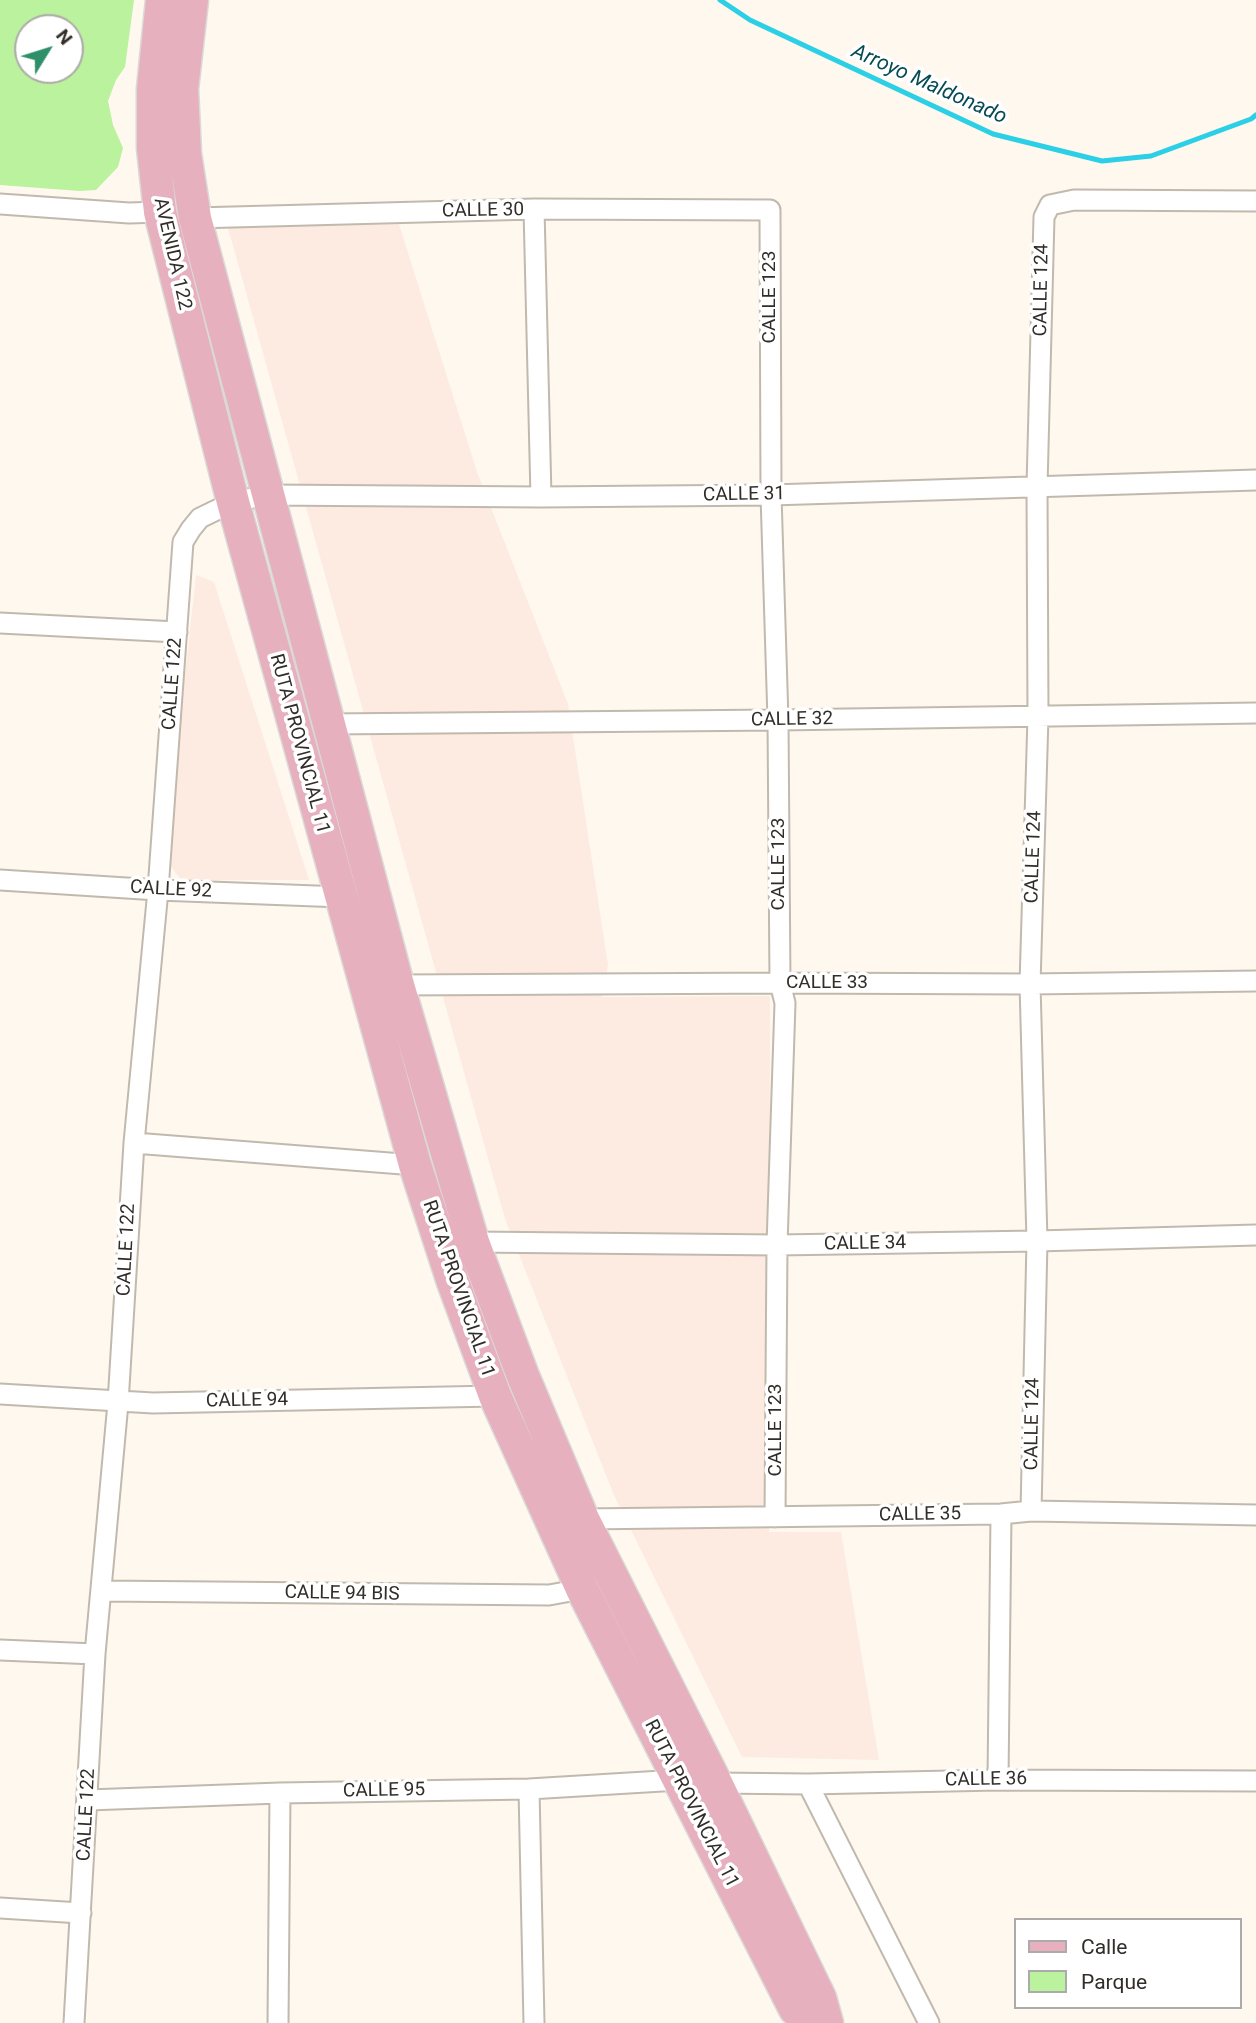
<!DOCTYPE html>
<style>
body{margin:0}
#map{position:relative;width:1256px;height:2023px;overflow:hidden;background:#fff8ee;font-family:Roboto,sans-serif}
canvas{display:block}
.legend{position:absolute;left:1014px;top:1918px;width:228px;height:91px;box-sizing:border-box;background:#fff;border:2px solid #adaba9;margin:0;padding:9px 12px;list-style:none;font-size:21px;color:#312d29}
.legend li{display:flex;align-items:center;gap:14px;height:35px}
.legend b{width:35px;border:2px solid #adaba9}
.north{position:absolute;left:14px;top:14px;width:70px;height:70px;box-sizing:border-box;background:#fff;border:2px solid #adaba9;border-radius:50%;rotate:52deg;font-size:19px;font-weight:700;line-height:28px;text-align:center;color:#312d29}
.north::after{content:'';display:block;margin:auto;width:24px;height:32px;background:#2e8f68;clip-path:polygon(50% 0,100% 100%,50% 72%,0 100%)}
</style>
<div id="map">
<canvas width="1256" height="2023"></canvas>
<ul class="legend">
<li><b style="height:9px;background:#e6b0be"></b>Calle</li>
<li><b style="height:19px;background:#baf29d"></b>Parque</li>
</ul>
<div class="north">N</div>
</div>
<script>
const ctx = document.querySelector('canvas').getContext('2d');
ctx.lineJoin = 'round';
function paint(path, color) {
  ctx.fillStyle = color;
  ctx.fill(path, 'evenodd');
}
function toPath(rows) {
  const path = new Path2D();
  for (const r of rows) {
    path.moveTo(r[0], r[1]);
    for (let i = 2; i < r.length; i += 2) path.lineTo(r[i], r[i + 1]);
  }
  return path;
}
function strokePath(path, color, width, dash) {
  ctx.strokeStyle = color;
  ctx.lineWidth = width;
  ctx.lineCap = dash ? 'butt' : 'round';
  ctx.setLineDash(dash || []);
  ctx.stroke(path);
}
function write(font, color, halo, rows, align = 'center') {
  ctx.font = font + ' Roboto,sans-serif';
  ctx.lineWidth = 7;
  ctx.setLineDash([]);
  ctx.textBaseline = 'middle';
  ctx.strokeStyle = halo;
  ctx.fillStyle = color;
  for (const [text, x, y, turn = 0] of rows) {
    ctx.save();
    ctx.translate(x, y);
    ctx.rotate((+turn || 0) * Math.PI / 180);
    ctx.textAlign = isNaN(turn) ? turn : align;
    if (halo) ctx.strokeText(text, 0, 0);
    ctx.fillText(text, 0, 0);
    ctx.restore();
  }
}
const commercial = toPath([
 [399,224,477,472,568,704,608,965,602,997,770,996,769,1532,841,1532,879,1760,742,1757,613,1493,505,1219,228,228],
 [196,575,214,582,309,880,181,880,165,858]
]);
const green = toPath([
 [0,0,134,0,125,67,116,80,108,101,113,125,123,148,118,167,96,190,80,191,0,185],
 [28,28,70,28,70,70,28,70]
]);
const stream = toPath([
 [720,0,750,20,993,134,1102,161,1151,156,1251,119,1256,115]
]);
const street = toPath([
 [0,204,129,213,160,212],
 [534,209,541,497],
 [195,218,534,209,770,210,771,495,778,720,780,983,785,1003,777,1245,775,1517],
 [0,623,177,632],
 [328,724,778,720,1256,713],
 [0,880,158,890,342,897],
 [398,985,780,983,1030,984,1256,981],
 [134,1143,415,1165],
 [473,1242,777,1245,1037,1241,1256,1235],
 [0,1394,153,1403,495,1396],
 [1031,1511,1037,1241,1030,984,1038,717,1037,486,1044,217,1050,205,1074,200,1256,201],
 [583,1519,1001,1514,1031,1511,1256,1515],
 [101,1591,549,1595,582,1589],
 [0,1650,95,1654],
 [998,1780,1001,1514],
 [716,1783,808,1784,998,1780,1256,1781],
 [808,1784,929,2023],
 [529,1789,534,2023],
 [88,1800,280,1793,529,1789,679,1780],
 [0,1908,81,1913],
 [74,2023,95,1654,118,1403,134,1143,158,890,183,542,191,529,200,518,233,502,267,495,541,497,771,495,1256,480],
 [278,2023,280,1793]
]);
const primary = toPath([
 [162,0,153,89,153,148,160,212,233,502,415,1165,453,1282,495,1396,582,1589,795,2009,811,2023],
 [192,0,182,89,185,154,195,218,398,985,473,1242,523,1376,583,1519,716,1783,820,1998,827,2023]
]);
const streetNames = [
 ["CALLE 30",483,211,-1],
 ["AVENIDA 122",172,254,77],
 ["CALLE 124",1042,290,-89],
 ["CALLE 123",770,297,-90],
 ["CALLE 31",744,495,-1],
 ["CALLE 122",173,684,-86],
 ["CALLE 32",792,720,-1],
 ["RUTA PROVINCIAL 11",299,744,75],
 ["CALLE 124",1034,857,-88],
 ["CALLE 123",779,864,-90],
 ["CALLE 92",171,890,3],
 ["CALLE 33",827,983],
 ["CALLE 34",865,1244,-1],
 ["CALLE 122",127,1250,-87],
 ["RUTA PROVINCIAL 11",458,1289,71],
 ["CALLE 94",247,1401,-1],
 ["CALLE 124",1033,1424,-89],
 ["CALLE 123",776,1430,-90],
 ["CALLE 35",920,1515,-1],
 ["CALLE 94 BIS",342,1594,1],
 ["CALLE 36",986,1780,-1],
 ["CALLE 95",384,1791,-1],
 ["RUTA PROVINCIAL 11",691,1804,63],
 ["CALLE 122",87,1815,-87]
];
const waterNames = [
 ["Arroyo Maldonado",929,85,24]
];
paint(commercial, '#fdebe1');
paint(green, '#baf29d');
strokePath(stream, '#2bcfe6', 5);
strokePath(street, '#c1b9ad', 23);
strokePath(primary, '#dad9d8', 35);
strokePath(street, '#fff', 19);
strokePath(primary, '#e6b0be', 32);
write('19px', '#312d29', '#fff', streetNames);
write('italic 21px', '#054b54', '#fff', waterNames);
</script>
